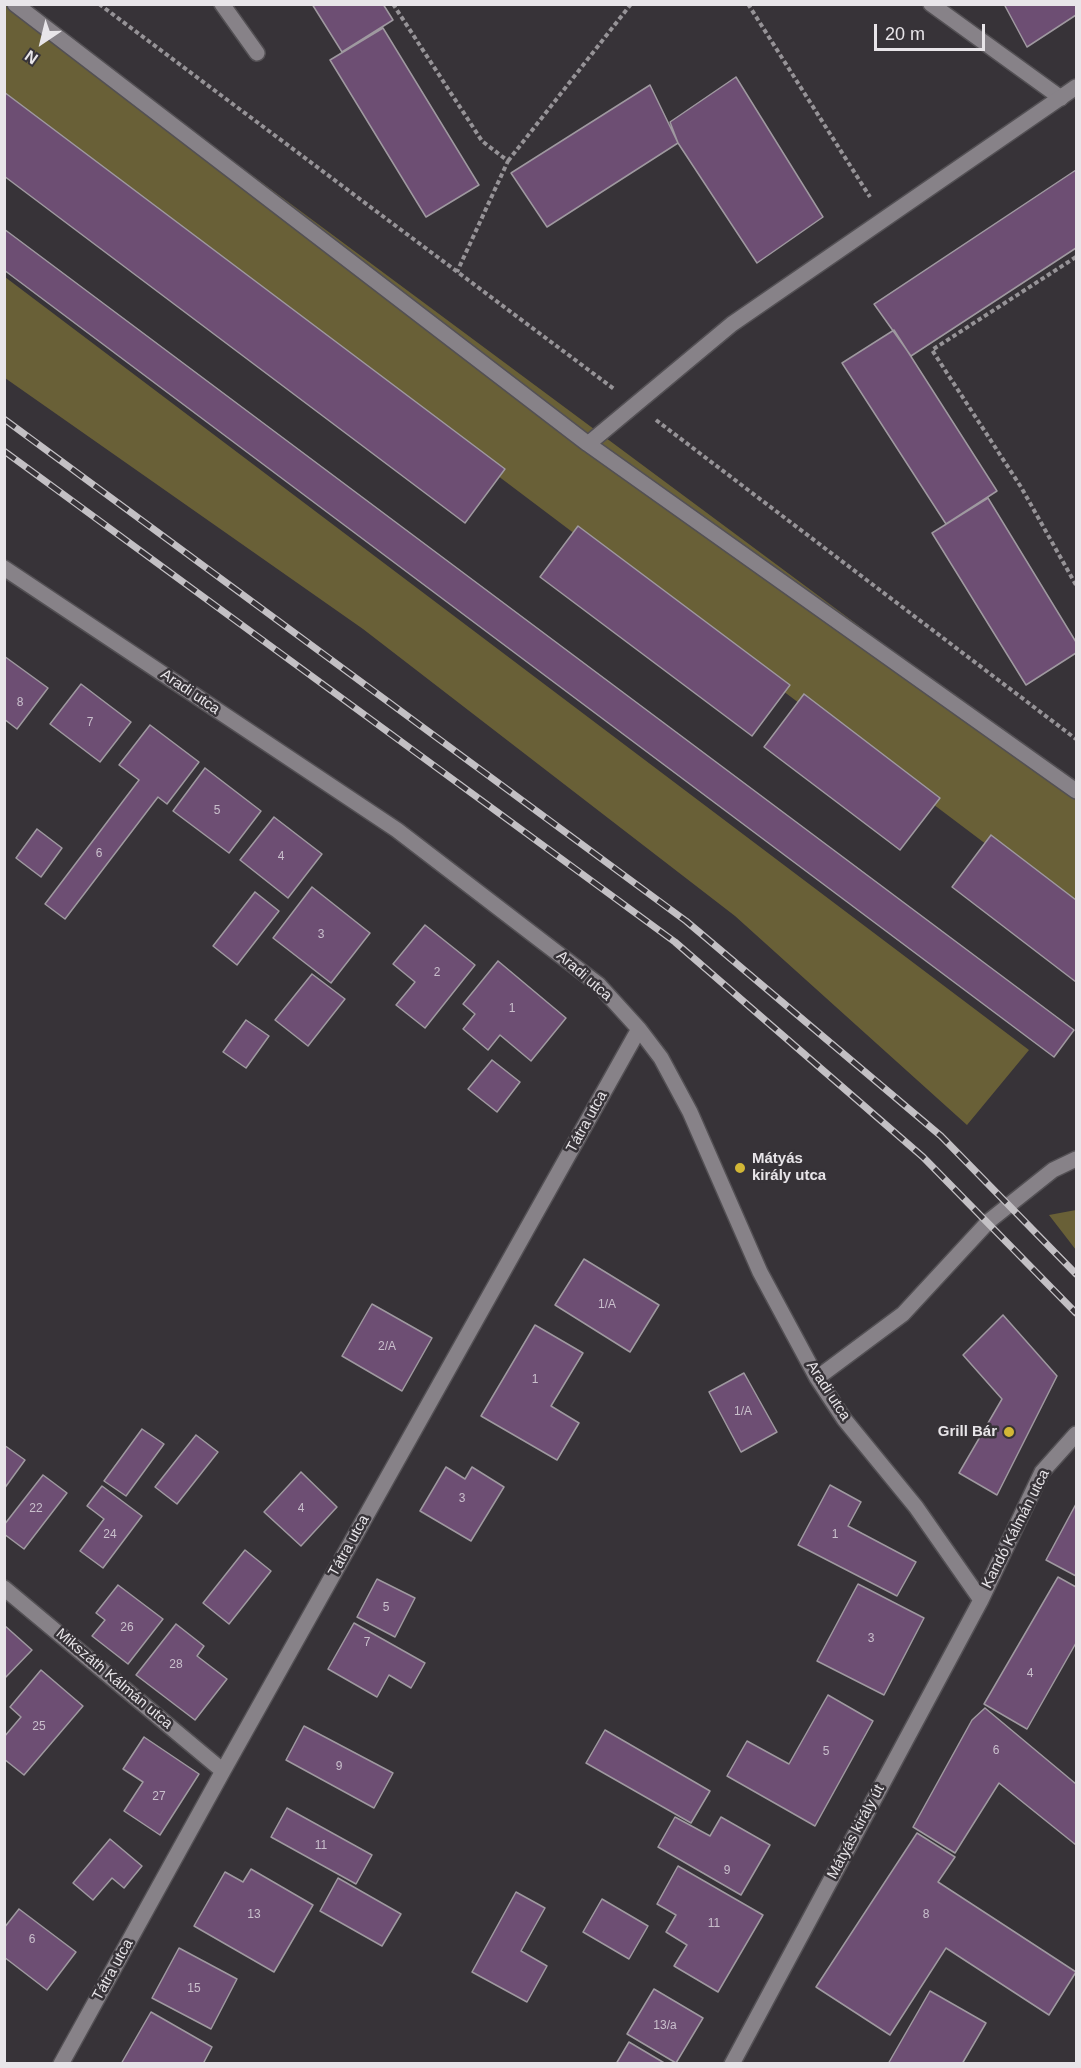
<!DOCTYPE html>
<meta charset="utf-8">
<style>
body{margin:0}
#map{position:relative;width:1081px;height:2068px;overflow:hidden;background:#373338;font-family:Helvetica,sans-serif}
canvas{display:block}
.frame{position:absolute;inset:0;border:6px solid #e8e5e9;pointer-events:none}
.north{position:absolute;left:12px;top:12px;width:60px;height:60px;-webkit-text-stroke:4px #373338;paint-order:stroke;rotate:215deg;font-size:16px;font-weight:700;line-height:24px;text-align:center;color:#e8e5e9}
.north::after{content:'';display:block;margin:auto;width:21px;height:27px;background:#e8e5e9;clip-path:polygon(50% 0,100% 100%,50% 72%,0 100%)}
.scale{position:absolute;left:874px;top:24px;width:111px;height:27px;box-sizing:border-box;border:3px solid #e8e5e9;border-top:0;padding-left:8px;font-size:18px;line-height:21px;white-space:nowrap;color:#e8e5e9;-webkit-text-stroke:4px #373338;paint-order:stroke}
</style>
<div id="map">
<canvas width="1081" height="2068"></canvas>
<div class="frame"></div>
<div class="north">N</div>
<div class="scale">20 m</div>
</div>
<script>
const ctx = document.querySelector('canvas').getContext('2d');
ctx.lineJoin = 'round';
function paint(path, color) {
  ctx.fillStyle = color;
  ctx.fill(path, 'evenodd');
}
function toPath(rows) {
  const path = new Path2D();
  for (const r of rows) {
    path.moveTo(r[0], r[1]);
    for (let i = 2; i < r.length; i += 2) path.lineTo(r[i], r[i + 1]);
  }
  return path;
}
function strokePath(path, color, width, dash) {
  ctx.strokeStyle = color;
  ctx.lineWidth = width;
  ctx.lineCap = dash ? 'butt' : 'round';
  ctx.setLineDash(dash || []);
  ctx.stroke(path);
}
function write(font, color, halo, rows, align = 'center') {
  ctx.font = font + ' Helvetica,sans-serif';
  ctx.lineWidth = 5;
  ctx.setLineDash([]);
  ctx.textBaseline = 'middle';
  ctx.strokeStyle = halo;
  ctx.fillStyle = color;
  for (const [text, x, y, turn = 0] of rows) {
    ctx.save();
    ctx.translate(x, y);
    ctx.rotate((+turn || 0) * Math.PI / 180);
    ctx.textAlign = isNaN(turn) ? turn : align;
    if (halo) ctx.strokeText(text, 0, 0);
    ctx.fillText(text, 0, 0);
    ctx.restore();
  }
}
const green = toPath([
 [4,5,23,5,1076,787,1076,912,5,104],
 [5,277,1029,1050,967,1125,735,916,363,629,5,378],
 [1076,1210,1076,1250,1049,1215]
]);
const building = toPath([
 [312,4,383,4,393,20,342,52,312,4],
 [1004,4,1076,4,1076,15,1027,47,1004,4],
 [383,28,479,185,426,217,330,60,383,28],
 [736,77,823,217,757,263,678,143,670,122,736,77],
 [650,85,678,143,547,227,511,173,650,85],
 [4,92,505,469,465,523,4,176,4,92],
 [1076,170,1076,248,911,356,874,304,1076,170],
 [4,229,1074,1030,1054,1057,4,270,4,229],
 [894,330,997,491,946,524,842,363,894,330],
 [988,498,1076,642,1076,653,1026,685,932,533,988,498],
 [578,526,790,685,752,736,540,577,578,526],
 [4,656,48,688,17,729,4,719,4,656],
 [81,684,131,722,100,762,50,724,81,684],
 [804,694,940,798,900,850,764,747,804,694],
 [150,725,199,762,167,804,158,797,65,919,45,904,139,780,119,765,150,725],
 [205,768,261,811,229,853,173,811,205,768],
 [274,817,322,854,288,898,240,860,274,817],
 [37,829,62,848,41,877,16,858,37,829],
 [991,835,1076,900,1076,982,952,887,991,835],
 [312,887,370,933,331,983,273,938,312,887],
 [255,892,279,911,237,965,213,946,255,892],
 [425,925,475,965,425,1028,396,1005,415,982,393,964,425,925],
 [498,961,566,1018,531,1061,500,1035,488,1050,463,1029,475,1014,463,1004,498,961],
 [312,974,345,999,308,1046,275,1020,312,974],
 [246,1020,269,1036,246,1068,223,1052,246,1020],
 [492,1060,520,1082,497,1112,468,1089,492,1060],
 [584,1259,659,1305,630,1352,555,1305,584,1259],
 [372,1304,432,1338,402,1391,342,1356,372,1304],
 [1003,1315,1057,1376,997,1495,959,1473,1002,1399,963,1355,1003,1315],
 [535,1325,583,1353,551,1406,579,1423,557,1460,481,1416,535,1325],
 [744,1373,777,1432,741,1452,709,1392,744,1373],
 [142,1429,164,1444,126,1496,104,1481,142,1429],
 [196,1435,218,1452,177,1504,155,1487,196,1435],
 [4,1445,25,1460,4,1489,4,1445],
 [446,1467,465,1479,472,1467,504,1487,471,1541,420,1511,446,1467],
 [301,1472,337,1507,301,1546,264,1512,301,1472],
 [43,1475,67,1493,24,1549,4,1534,4,1525,43,1475],
 [830,1485,861,1502,848,1526,916,1562,897,1596,798,1545,830,1485],
 [102,1486,142,1516,103,1568,80,1551,104,1519,87,1506,102,1486],
 [1076,1504,1076,1576,1046,1560,1076,1504],
 [245,1550,271,1571,229,1624,203,1603,245,1550],
 [1058,1577,1076,1587,1076,1643,1027,1729,984,1704,1058,1577],
 [377,1579,415,1598,395,1637,357,1617,377,1579],
 [858,1584,924,1618,884,1695,817,1661,858,1584],
 [118,1585,163,1619,128,1664,92,1636,105,1620,96,1613,118,1585],
 [354,1623,425,1663,411,1688,389,1675,377,1697,328,1669,354,1623],
 [176,1624,204,1646,197,1656,227,1679,195,1720,136,1675,176,1624],
 [4,1625,32,1650,4,1679,4,1625],
 [41,1670,83,1706,24,1775,4,1759,4,1737,21,1717,10,1707,41,1670],
 [828,1695,873,1721,815,1826,727,1776,747,1741,789,1764,828,1695],
 [985,1708,1076,1784,1076,1845,999,1783,955,1853,913,1827,972,1720,985,1708],
 [304,1726,393,1773,374,1808,286,1760,304,1726],
 [605,1730,710,1791,691,1823,586,1763,605,1730],
 [144,1737,199,1774,160,1835,124,1811,143,1782,123,1769,144,1737],
 [287,1808,372,1855,356,1884,271,1837,287,1808],
 [675,1817,710,1836,721,1817,770,1845,741,1895,658,1847,675,1817],
 [917,1833,955,1857,938,1882,1076,1972,1049,2015,946,1948,890,2035,816,1987,917,1833],
 [110,1839,142,1866,124,1888,112,1878,93,1900,73,1883,110,1839],
 [678,1866,763,1915,718,1992,674,1966,687,1945,666,1932,676,1915,657,1904,678,1866],
 [251,1869,313,1905,274,1972,194,1926,225,1872,243,1882,251,1869],
 [338,1878,401,1914,382,1946,320,1911,338,1878],
 [516,1892,545,1908,521,1951,547,1966,527,2002,472,1972,516,1892],
 [602,1899,648,1926,629,1959,583,1932,602,1899],
 [19,1909,76,1952,47,1990,4,1957,4,1928,19,1909],
 [179,1948,237,1979,211,2029,152,1998,179,1948],
 [654,1989,703,2018,676,2063,627,2034,654,1989],
 [930,1991,986,2023,962,2064,888,2064,930,1991],
 [151,2012,212,2047,203,2064,121,2064,151,2012],
 [629,2042,666,2064,616,2064,629,2042]
]);
const path = toPath([
 [99,4,614,389],
 [393,4,482,141,508,161,457,272],
 [748,4,870,197],
 [508,161,631,4],
 [1076,257,932,350,1021,487,1076,585],
 [656,420,1076,739]
]);
const lane = toPath([
 [931,4,1061,98]
]);
const street = toPath([
 [15,4,588,444,1076,791],
 [222,4,257,53],
 [588,444,732,324,1076,87],
 [4,568,397,830,599,985,639,1029,661,1058,690,1112,760,1272,817,1378,844,1419,916,1507,981,1600],
 [817,1378,903,1314,989,1221,1053,1170,1076,1159],
 [4,1588,223,1771],
 [61,2064,223,1771,639,1029],
 [732,2064,981,1600,1042,1472,1076,1434]
]);
const rail = toPath([
 [4,419,686,921,941,1136,1076,1274],
 [4,451,675,942,923,1157,1076,1313]
]);
const markers = [
 [740,1168,6,"#d2b736"],
 [1009,1432,6,"#d2b736"]
];
const numberNames = [
 ["8",20,703],
 ["7",90,723],
 ["5",217,811],
 ["6",99,854],
 ["4",281,857],
 ["3",321,935],
 ["2",437,973],
 ["1",512,1009],
 ["1/A",607,1305],
 ["2/A",387,1347],
 ["1",535,1380],
 ["1/A",743,1412],
 ["3",462,1499],
 ["22",36,1509],
 ["4",301,1509],
 ["24",110,1535],
 ["1",835,1535],
 ["5",386,1608],
 ["26",127,1628],
 ["3",871,1639],
 ["7",367,1643],
 ["28",176,1665],
 ["4",1030,1674],
 ["25",39,1727],
 ["6",996,1751],
 ["5",826,1752],
 ["9",339,1767],
 ["27",159,1797],
 ["11",321,1846],
 ["9",727,1871],
 ["13",254,1915],
 ["8",926,1915],
 ["11",714,1924],
 ["6",32,1940],
 ["15",194,1989],
 ["13/a",665,2026]
];
const streetNames = [
 ["Aradi utca",190,692,34],
 ["Aradi utca",584,976,41],
 ["Tátra utca",587,1122,-61],
 ["Aradi utca",828,1391,57],
 ["Kandó Kálmán utca",1016,1529,-63],
 ["Tátra utca",349,1546,-61],
 ["Mikszáth Kálmán utca",114,1679,40],
 ["Mátyás király út",856,1832,-62],
 ["Tátra utca",113,1970,-61]
];
const poiNames = [
 ["Mátyás",752,1159],
 ["király utca",752,1176],
 ["Grill Bár",997,1432,"right"]
];
paint(green, '#696037');
paint(building, '#6d4e73');
strokePath(building, '#9f99a0', 1.5);
strokePath(lane, '#535054', 18);
strokePath(street, '#535054', 18);
strokePath(path, '#969397', 4, [4.5, 3]);
strokePath(lane, '#878288', 15);
strokePath(street, '#878288', 15);
strokePath(rail, '#c3c0c4', 7);
strokePath(rail, '#373338', 4.5, [14]);
for (const [x, y, r, color] of markers) {
  const dot = new Path2D();
  dot.arc(x, y, r, 0, 2 * Math.PI);
  ctx.fillStyle = color;
  ctx.fill(dot);
  strokePath(dot, '#373338', 2);
}
write('12px', '#c9bfcc', null, numberNames);
write('15px', '#e8e5e9', '#373338', streetNames);
write('bold 15px', '#e8e5e9', '#373338', poiNames, 'left');
</script>
